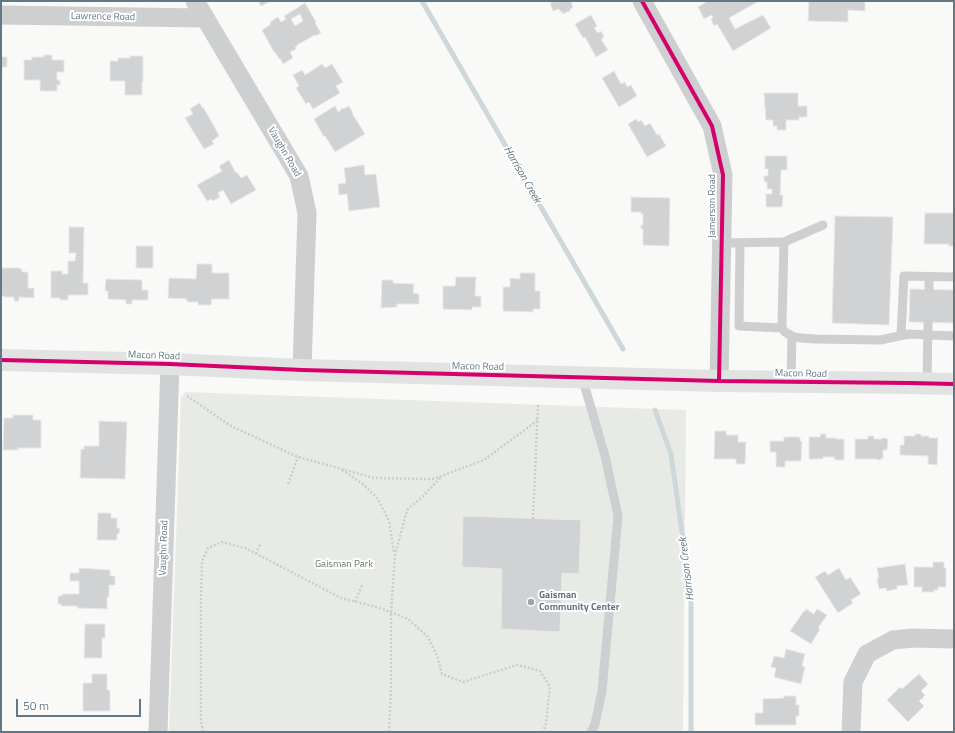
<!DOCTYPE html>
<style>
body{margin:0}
#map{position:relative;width:955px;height:733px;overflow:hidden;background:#f9f9f8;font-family:"Titillium Web",sans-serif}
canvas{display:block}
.frame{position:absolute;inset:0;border:2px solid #637884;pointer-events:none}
.scale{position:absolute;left:16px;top:699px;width:125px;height:18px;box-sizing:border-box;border:2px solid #637884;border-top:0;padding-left:5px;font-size:12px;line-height:14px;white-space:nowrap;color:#637884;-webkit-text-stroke:3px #fff;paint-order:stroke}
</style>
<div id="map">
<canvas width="955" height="733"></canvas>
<div class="frame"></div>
<div class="scale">50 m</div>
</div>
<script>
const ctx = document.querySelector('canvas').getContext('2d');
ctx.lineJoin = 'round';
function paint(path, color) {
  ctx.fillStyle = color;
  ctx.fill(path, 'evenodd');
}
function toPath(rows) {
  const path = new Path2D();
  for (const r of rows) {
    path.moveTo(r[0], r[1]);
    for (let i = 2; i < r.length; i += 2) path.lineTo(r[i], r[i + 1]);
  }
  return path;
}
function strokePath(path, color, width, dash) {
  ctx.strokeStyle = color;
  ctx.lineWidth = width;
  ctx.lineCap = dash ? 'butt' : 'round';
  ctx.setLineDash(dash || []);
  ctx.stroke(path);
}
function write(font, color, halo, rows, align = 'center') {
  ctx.font = font + ' "Titillium Web",sans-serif';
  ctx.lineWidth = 4;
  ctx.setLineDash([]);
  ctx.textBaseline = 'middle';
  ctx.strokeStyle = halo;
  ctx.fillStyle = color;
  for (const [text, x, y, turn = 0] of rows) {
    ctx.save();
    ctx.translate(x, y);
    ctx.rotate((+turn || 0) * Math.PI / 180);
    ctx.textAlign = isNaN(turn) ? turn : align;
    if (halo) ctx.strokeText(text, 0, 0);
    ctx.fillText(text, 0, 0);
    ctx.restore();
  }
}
const green = toPath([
 [185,392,686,410,683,732,169,732,181,398]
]);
const stream = toPath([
 [422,1,623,349],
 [655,410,671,454,691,597,691,732]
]);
const building = toPath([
 [258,1,271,1,261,6,258,1],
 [556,1,571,1,573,8,570,9,570,11,562,14,562,11,560,12,559,9,553,11,550,3,556,1],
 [708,1,759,1,729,18,735,29,763,15,771,28,733,51,717,24,714,26,711,19,713,18,712,15,704,19,698,7,708,1],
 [809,1,865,1,865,11,848,10,848,22,808,21,809,1],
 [305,3,316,22,315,23,321,33,315,36,315,35,297,45,297,46,295,47,296,49,290,52,293,58,283,64,280,58,279,59,275,52,274,52,262,30,271,24,270,22,278,17,281,22,286,19,284,16,305,3],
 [300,14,303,21,295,26,291,19,300,14],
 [591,15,597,26,594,28,598,33,601,31,604,37,601,39,608,50,596,57,585,37,583,38,575,24,591,15],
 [44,55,52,55,52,60,64,60,64,72,57,72,57,80,60,80,60,85,57,85,57,91,40,91,40,80,24,80,24,60,32,60,32,57,44,57,44,55],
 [1,56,2,56,2,57,7,57,7,67,2,67,2,78,1,78,1,56],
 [130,56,143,56,143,82,142,82,142,95,125,95,125,81,110,81,110,61,118,61,118,58,130,58,130,56],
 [322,64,325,68,332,64,343,82,336,86,340,93,313,109,309,102,306,104,296,88,299,86,293,75,302,70,305,75,322,64],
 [614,71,621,84,625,82,627,87,631,85,637,96,619,107,602,78,614,71],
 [764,93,798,93,798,106,807,106,807,117,799,117,799,120,786,120,786,130,777,130,777,126,773,126,773,120,766,120,764,93],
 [199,103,203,108,203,107,215,128,219,136,212,141,214,144,204,149,185,118,193,114,190,109,199,103],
 [335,106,338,112,341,110,341,109,343,108,343,109,349,106,353,113,352,113,365,134,335,152,325,136,324,137,314,119,335,106],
 [636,119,638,122,641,120,645,126,650,123,657,135,659,134,666,146,647,157,628,124,636,119],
 [765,156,787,156,787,170,781,170,780,195,783,195,782,207,766,207,766,194,772,194,772,189,767,189,767,182,764,181,764,176,768,176,768,169,765,169,765,156],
 [229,160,236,173,237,172,241,178,247,175,256,190,231,204,223,190,218,193,220,197,213,201,211,199,207,201,197,185,222,171,219,166,229,160],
 [364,165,365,175,376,174,380,207,349,211,347,194,339,195,338,184,346,183,344,168,364,165],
 [631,197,670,198,669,246,643,245,643,229,641,229,641,225,643,225,643,214,641,214,641,212,631,212,631,197],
 [925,213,954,213,954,246,949,246,949,244,924,244,925,213],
 [835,216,893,217,889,325,832,323,835,216],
 [69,227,84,227,83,283,88,283,88,295,68,295,68,300,60,300,60,298,51,298,51,271,62,271,62,274,68,274,68,261,75,261,76,253,69,253,69,227],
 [136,246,153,246,153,268,136,268,136,246],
 [197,264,212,264,212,273,229,273,229,299,212,299,211,305,198,305,198,302,187,302,187,299,168,298,169,278,196,279,197,264],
 [1,268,20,268,20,269,22,269,22,272,28,272,28,288,34,288,34,298,19,297,19,301,14,301,14,297,4,297,4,296,1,296,1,268],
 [520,273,535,273,535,291,540,291,540,309,533,309,533,312,503,311,503,287,510,287,510,278,520,279,520,273],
 [456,277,476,277,475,296,481,296,481,307,472,307,472,310,443,309,443,286,455,286,456,277],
 [106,279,142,280,142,290,148,290,148,300,132,300,132,304,126,304,126,300,108,299,108,291,105,291,106,279],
 [382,280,393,280,393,283,414,284,413,293,419,294,419,304,397,304,397,307,381,308,382,280],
 [910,289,954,290,954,323,909,322,910,289],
 [13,415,33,415,33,420,41,420,41,448,18,448,18,450,3,450,4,418,13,418,13,415],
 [99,421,127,422,125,479,80,478,81,449,84,449,84,446,99,446,99,421],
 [715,431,726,431,726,435,738,435,738,442,746,442,745,464,736,464,736,459,714,459,715,431],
 [821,434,826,434,826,438,836,438,836,439,844,439,844,460,835,460,834,457,823,457,823,459,809,459,809,437,820,437,821,434],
 [915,434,921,434,921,436,929,436,929,438,938,438,937,465,928,464,928,456,900,455,900,445,904,445,904,436,915,436,915,434],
 [868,436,874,436,874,439,881,439,882,438,886,438,888,440,887,450,883,450,883,459,880,459,880,460,877,460,877,459,855,459,855,439,868,439,868,436],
 [784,437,800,437,800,441,802,441,801,461,785,461,785,467,776,467,776,452,770,452,770,441,784,441,784,437],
 [98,513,111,513,111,518,117,518,117,528,120,528,119,534,117,534,117,540,97,540,98,513],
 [463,516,581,520,579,574,562,573,560,632,501,629,502,569,462,567,463,516],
 [933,562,944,562,944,568,946,568,946,587,938,587,938,590,934,590,934,592,922,592,922,587,914,587,914,567,933,567,933,562],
 [905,564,908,585,897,586,897,589,887,591,886,588,879,589,877,578,879,578,877,568,905,564],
 [79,568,110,570,110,576,115,576,115,585,109,585,109,597,107,597,107,609,77,608,77,606,61,606,61,604,58,604,58,596,62,596,62,594,79,594,79,581,70,581,70,573,79,573,79,568],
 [839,568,846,580,850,577,861,594,851,600,853,603,838,613,815,577,825,571,828,575,839,568],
 [806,609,814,614,817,609,827,615,818,628,820,629,811,644,790,631,804,611,805,612,806,609],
 [85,624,105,624,105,638,102,638,102,658,84,658,85,624],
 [786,649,805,654,802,666,805,667,801,684,774,677,776,668,771,667,774,656,784,658,786,649],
 [92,674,107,674,107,690,110,690,110,711,83,711,83,683,92,683,92,674],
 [919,674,928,684,921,691,925,695,921,700,921,699,919,701,924,706,908,722,887,700,900,687,902,689,919,674],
 [784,696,796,696,796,705,799,705,799,716,796,716,796,725,755,725,755,713,763,713,763,699,784,698,784,696]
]);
const path = toPath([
 [187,396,231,426,298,457,374,478,433,479,484,460,538,420],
 [342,470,363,484,378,499,389,521,394,553],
 [288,484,298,457],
 [533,519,538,405],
 [256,554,260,544],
 [355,602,362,585],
 [203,732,201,722,201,598,202,561,208,548,222,542,245,548,280,566,341,598,380,608,408,619,428,637,438,658,442,674,463,682,517,665,540,671,550,687,546,723,543,732],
 [389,732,391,689,391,612,395,555,407,510,422,497,442,476]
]);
const service = toPath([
 [784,242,823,225],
 [721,243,784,242,782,322,782,328,785,332,792,336,800,338,816,339,880,340,909,334,954,336],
 [740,243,739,326,782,328],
 [929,289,929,277],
 [901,335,904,276,954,277],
 [582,377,605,456,618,516,602,691,595,724,591,732],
 [791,382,792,336],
 [927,384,928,322]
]);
const minor = toPath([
 [195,1,299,176,307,213,302,370],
 [642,1,712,126,723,175,719,381],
 [1,15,205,18],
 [158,732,170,364],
 [851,732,853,682,867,654,893,640,913,638,954,639]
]);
const secondary = toPath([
 [1,360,170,364,302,370,719,381,910,383,954,384]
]);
const cycleway = toPath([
 [642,1,712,126,723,175,719,381],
 [1,360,170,364,302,370,719,381,910,383,954,384]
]);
const markers = [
 [531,602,4,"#98a5ad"]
];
const streetNames = [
 ["Lawrence Road",103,17,1],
 ["Vaughn Road",284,152,60],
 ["Jamerson Road",713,206,-90],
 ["Macon Road",154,356,2],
 ["Macon Road",478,367,1],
 ["Macon Road",801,374,1],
 ["Vaughn Road",164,548,-88]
];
const parkNames = [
 ["Gaisman Park",344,565]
];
const poiNames = [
 ["Gaisman",539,596],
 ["Community Center",539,608]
];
const waterNames = [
 ["Harrison Creek",522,175,60],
 ["Harrison Creek",687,569,-97]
];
paint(green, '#e8ebe5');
strokePath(stream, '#ced7d9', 5);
paint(building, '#d0d2d3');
strokePath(building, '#e8e8e8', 1);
strokePath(path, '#cbcdce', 2.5, [2, 2]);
strokePath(service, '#cecfd0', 9);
strokePath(minor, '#cecfd0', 19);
strokePath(secondary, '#e1e2e2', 22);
strokePath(cycleway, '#d6006c', 4);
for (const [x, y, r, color] of markers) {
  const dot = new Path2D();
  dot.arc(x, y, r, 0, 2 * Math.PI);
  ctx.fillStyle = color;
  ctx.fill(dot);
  strokePath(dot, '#fff', 1.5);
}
write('10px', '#637884', '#fff', streetNames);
write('10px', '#697b63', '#fff', parkNames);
write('bold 10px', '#637884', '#fff', poiNames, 'left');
write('italic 11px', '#5e777e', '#fff', waterNames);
</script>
